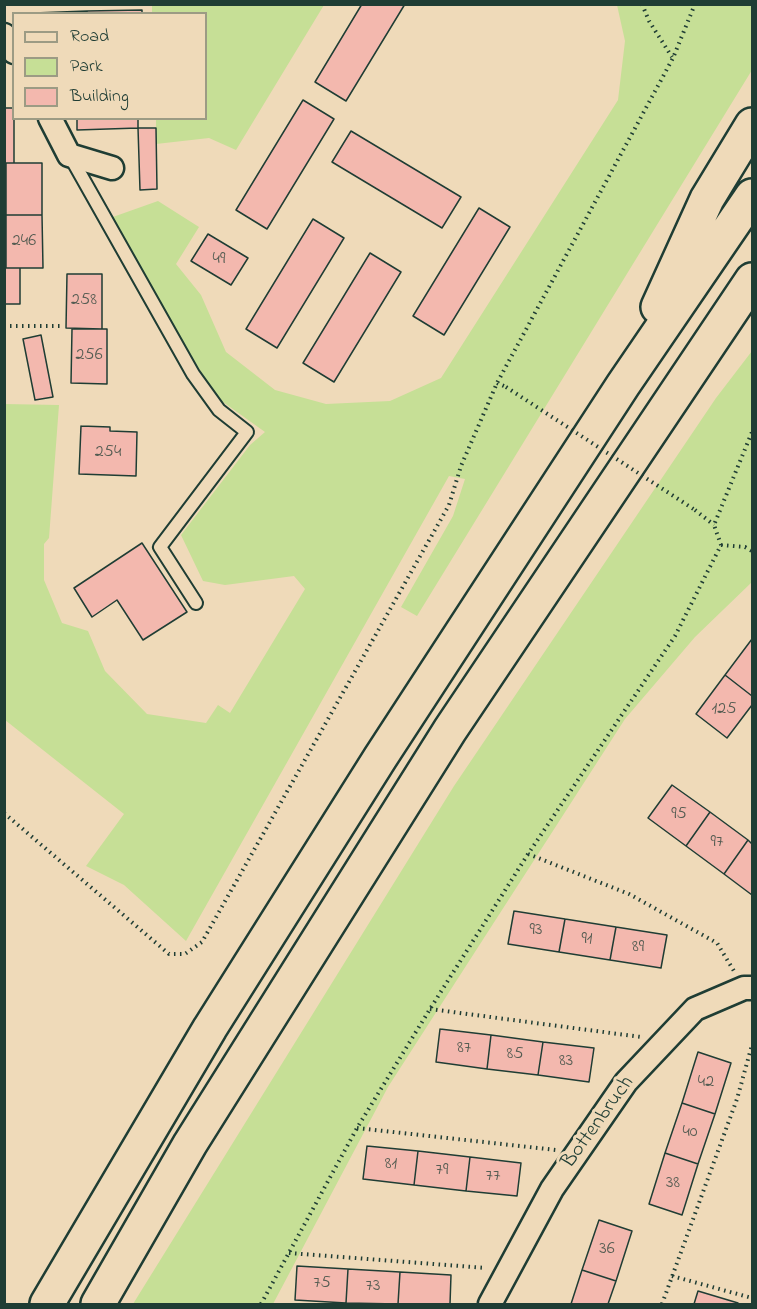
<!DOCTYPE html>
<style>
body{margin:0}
#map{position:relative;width:757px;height:1309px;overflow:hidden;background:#efdab9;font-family:"Indie Flower",sans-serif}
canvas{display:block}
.frame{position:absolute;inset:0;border:6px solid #1f3d34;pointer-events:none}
.legend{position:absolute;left:12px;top:12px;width:195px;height:108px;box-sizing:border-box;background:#efdab9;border:2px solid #9c9b84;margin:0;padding:8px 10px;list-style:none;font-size:18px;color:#1f3d34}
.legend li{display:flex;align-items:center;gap:12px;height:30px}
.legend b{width:30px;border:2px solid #9c9b84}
</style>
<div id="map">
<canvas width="757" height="1309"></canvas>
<div class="frame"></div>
<ul class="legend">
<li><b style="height:8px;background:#efdab9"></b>Road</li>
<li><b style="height:16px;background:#c6df96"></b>Park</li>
<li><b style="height:16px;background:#f3b8ae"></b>Building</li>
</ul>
</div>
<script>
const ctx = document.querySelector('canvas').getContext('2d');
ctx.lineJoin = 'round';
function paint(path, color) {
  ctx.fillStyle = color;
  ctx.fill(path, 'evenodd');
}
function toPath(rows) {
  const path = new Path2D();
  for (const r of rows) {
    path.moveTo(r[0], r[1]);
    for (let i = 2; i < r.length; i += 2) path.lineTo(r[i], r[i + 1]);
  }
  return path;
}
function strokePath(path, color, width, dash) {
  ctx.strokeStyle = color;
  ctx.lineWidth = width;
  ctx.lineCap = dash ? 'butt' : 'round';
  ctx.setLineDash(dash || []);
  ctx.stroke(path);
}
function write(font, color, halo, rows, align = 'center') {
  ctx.font = font + ' "Indie Flower",sans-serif';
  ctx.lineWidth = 6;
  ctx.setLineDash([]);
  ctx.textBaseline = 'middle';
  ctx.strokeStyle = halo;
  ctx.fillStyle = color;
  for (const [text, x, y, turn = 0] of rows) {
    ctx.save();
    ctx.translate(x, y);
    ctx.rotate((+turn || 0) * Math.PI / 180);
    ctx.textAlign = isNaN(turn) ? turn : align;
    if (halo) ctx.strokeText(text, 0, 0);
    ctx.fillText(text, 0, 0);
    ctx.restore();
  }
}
const green = toPath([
 [152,5,324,5,236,150,209,138,156,144,156,119,206,118,206,14,152,13],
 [617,5,752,5,752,70,417,616,401,607,453,516,465,479,449,476,186,941,124,885,86,866,124,814,5,720,4,404,59,405,49,538,44,544,44,580,62,623,88,631,105,671,147,714,206,723,218,705,230,713,305,589,294,576,225,585,203,581,181,535,250,445,265,432,216,397,110,218,158,201,199,227,176,264,201,295,226,352,275,390,326,404,390,401,441,378,618,100,625,41],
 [752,351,752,582,695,637,625,719,388,1087,273,1304,133,1304,454,786,716,398]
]);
const building = toPath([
 [362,4,405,4,346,101,315,82,362,4],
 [142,10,142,14,87,14,87,11,142,10],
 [87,11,87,14,34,14,34,13,87,11],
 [303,100,334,119,267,229,236,210,303,100],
 [4,108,14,108,14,163,4,163,4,108],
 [77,118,138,118,138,128,77,130,77,118],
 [138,128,156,128,157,189,140,190,138,128],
 [351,131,461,197,442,228,332,162,351,131],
 [6,163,42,163,42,215,6,215,6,163],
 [479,208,510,227,444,335,413,316,479,208],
 [6,215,42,215,43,268,6,268,6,215],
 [313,219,344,238,277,348,246,329,313,219],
 [208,234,248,258,231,285,191,261,208,234],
 [370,253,401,272,334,382,303,363,370,253],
 [4,268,20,268,20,304,4,304,4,268],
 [67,274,102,274,102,329,66,328,67,274],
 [72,329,107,329,107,384,71,383,72,329],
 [41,335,53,397,35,400,23,339,41,335],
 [81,426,110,427,110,431,137,432,136,476,79,474,81,426],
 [142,543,187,612,143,640,117,600,92,617,74,588,142,543],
 [752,639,752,696,725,675,752,639],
 [725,675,752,696,752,705,727,738,696,714,725,675],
 [672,785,710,812,686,846,648,818,672,785],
 [710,812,748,840,724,874,686,846,710,812],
 [748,840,752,844,752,895,724,874,748,840],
 [514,911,565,919,559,952,508,944,514,911],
 [565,919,616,927,610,960,559,952,565,919],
 [616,927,667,935,661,968,610,960,616,927],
 [440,1029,491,1035,487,1069,436,1062,440,1029],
 [491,1035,543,1042,538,1075,487,1069,491,1035],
 [543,1042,594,1048,589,1082,538,1075,543,1042],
 [698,1052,731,1063,715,1114,682,1103,698,1052],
 [682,1103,715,1114,698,1164,665,1153,682,1103],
 [367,1146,418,1151,414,1185,363,1179,367,1146],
 [418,1151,470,1157,466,1191,414,1185,418,1151],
 [665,1153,698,1164,682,1215,649,1204,665,1153],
 [470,1157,521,1163,517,1196,466,1191,470,1157],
 [599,1220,632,1231,616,1281,582,1270,599,1220],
 [297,1266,348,1269,346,1303,295,1300,297,1266],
 [348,1269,400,1272,398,1304,346,1303,348,1269],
 [582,1270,616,1281,608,1304,571,1304,582,1270],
 [400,1272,451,1275,450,1304,398,1304,400,1272],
 [698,1291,738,1303,738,1304,694,1304,698,1291]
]);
const path = toPath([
 [642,4,649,21,672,57],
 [4,326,60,326],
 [497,383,506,387],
 [695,510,714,525],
 [721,545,745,547,752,551],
 [4,813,169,954,185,954,202,942,449,505,461,466,497,383,673,58,695,4],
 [528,854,629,894,717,943,734,971],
 [430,1009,641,1037],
 [357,1128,556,1150],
 [289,1253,486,1268],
 [672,1276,752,1298],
 [261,1304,357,1128,430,1009,528,854,675,636,721,545,714,525,752,432],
 [662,1304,737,1099,752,1045]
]);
const service = toPath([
 [70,156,193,374,219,410,247,432,160,547,196,603]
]);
const minor = toPath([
 [4,35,14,52],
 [50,118,69,155,112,168],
 [490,1304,552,1189,626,1082,695,1009,744,988,752,988]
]);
const motorway = toPath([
 [658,307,707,199,752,125],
 [47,1304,210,1028,380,758,623,385,752,196],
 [98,1304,190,1144,450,730,752,280]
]);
const pathBridge = toPath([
 [506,387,695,510]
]);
const numberNames = [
 ["246",24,242],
 ["49",219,260],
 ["258",84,301],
 ["256",89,356],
 ["254",108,453],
 ["125",724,710],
 ["95",679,815],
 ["97",717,843],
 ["93",536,931],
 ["91",587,940],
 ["89",638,948],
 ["87",464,1049],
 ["85",515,1055],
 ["83",566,1062],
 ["42",706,1083],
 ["40",690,1133],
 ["81",391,1165],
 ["79",442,1171],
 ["77",493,1177],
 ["38",673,1184],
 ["36",607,1250],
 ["75",322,1284],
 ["73",373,1287]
];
const streetNames = [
 ["Bottenbruch",599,1123,-54]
];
paint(green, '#c6df96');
paint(building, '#f3b8ae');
strokePath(building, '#1f3d34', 1.5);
strokePath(service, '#1f3d34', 16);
strokePath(minor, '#1f3d34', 27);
strokePath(motorway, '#1f3d34', 38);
strokePath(path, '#1f3d34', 4, [1.5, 4.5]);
strokePath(service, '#efdab9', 12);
strokePath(minor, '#efdab9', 22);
strokePath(motorway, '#efdab9', 33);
strokePath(pathBridge, '#1f3d34', 4, [1.5, 4.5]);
write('18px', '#545c52', null, numberNames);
write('21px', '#1f3d34', '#efdab9', streetNames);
</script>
